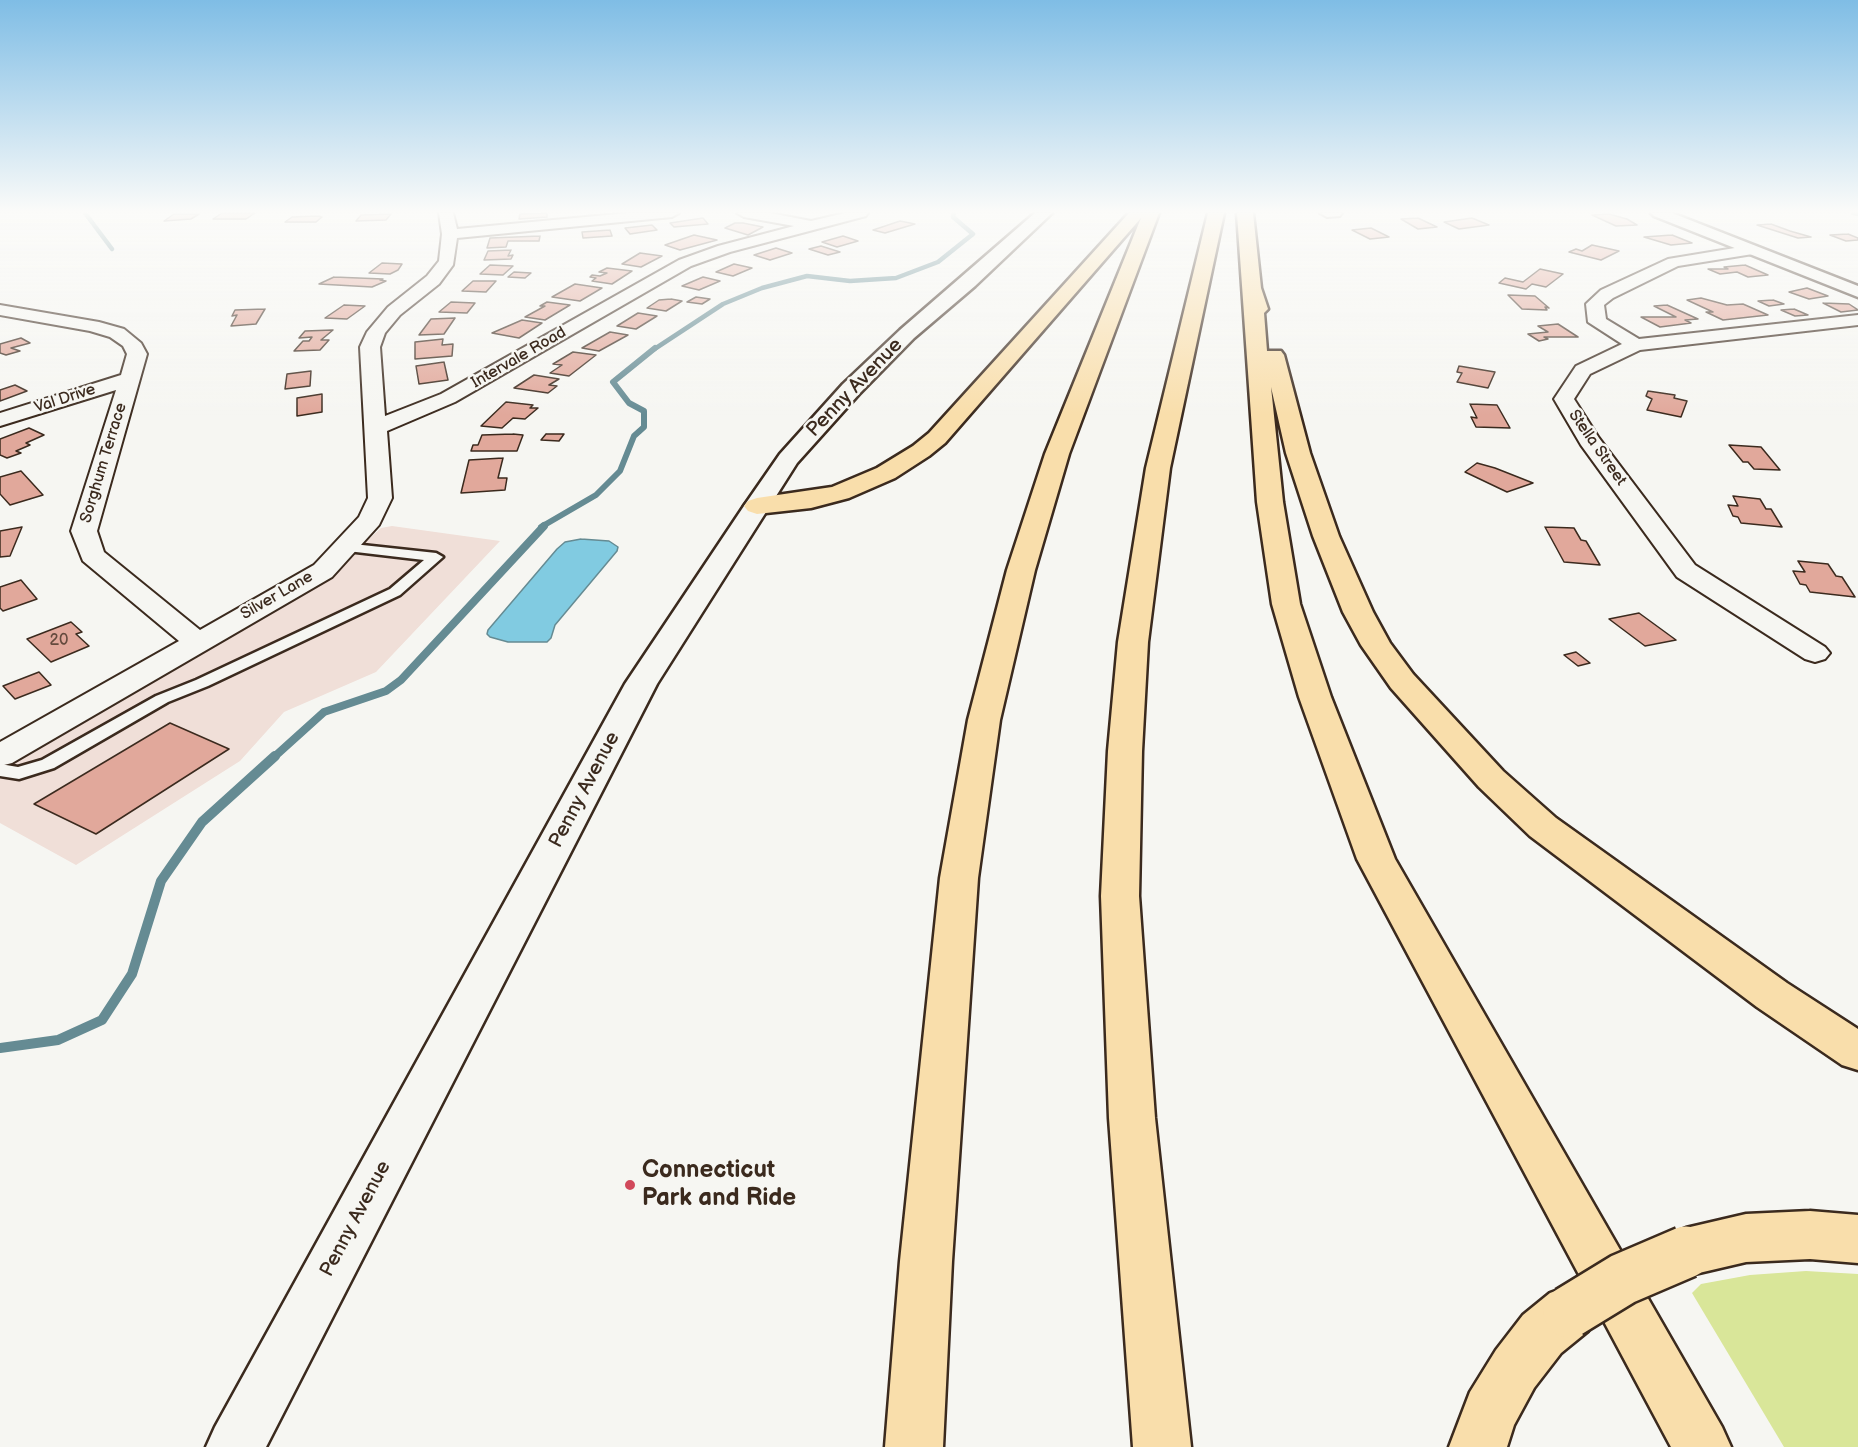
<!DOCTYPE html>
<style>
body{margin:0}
canvas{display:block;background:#f6f6f2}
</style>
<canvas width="1858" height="1447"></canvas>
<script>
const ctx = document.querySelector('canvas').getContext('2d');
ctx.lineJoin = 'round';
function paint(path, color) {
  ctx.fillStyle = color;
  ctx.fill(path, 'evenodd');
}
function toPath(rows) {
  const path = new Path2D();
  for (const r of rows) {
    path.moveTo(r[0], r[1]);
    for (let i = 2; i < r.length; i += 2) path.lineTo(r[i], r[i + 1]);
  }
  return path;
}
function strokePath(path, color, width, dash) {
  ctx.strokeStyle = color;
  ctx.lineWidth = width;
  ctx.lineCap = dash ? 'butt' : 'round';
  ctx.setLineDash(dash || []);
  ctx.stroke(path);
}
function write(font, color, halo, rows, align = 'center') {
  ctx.font = font + ' "Balsamiq Sans",sans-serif';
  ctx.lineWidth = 5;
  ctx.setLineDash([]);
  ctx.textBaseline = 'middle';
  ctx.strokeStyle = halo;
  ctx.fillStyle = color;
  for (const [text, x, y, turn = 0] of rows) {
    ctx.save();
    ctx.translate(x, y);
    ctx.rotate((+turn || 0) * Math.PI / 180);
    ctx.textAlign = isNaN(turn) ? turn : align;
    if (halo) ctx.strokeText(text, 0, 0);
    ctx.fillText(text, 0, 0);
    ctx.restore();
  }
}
const built = toPath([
 [392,526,500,541,376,672,284,712,240,761,76,865,0,823,0,766,322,582,381,528]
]);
const green = toPath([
 [1806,1271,1858,1274,1858,1447,1784,1447,1692,1293,1701,1284,1750,1275]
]);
const water = toPath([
 [581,539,609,541,618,547,617,551,555,625,551,638,547,642,508,642,490,637,487,634,488,630,557,549,565,542,581,539]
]);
const streamFar3 = toPath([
 [85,213,112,249],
 [1853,213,1858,214],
 [653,350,723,304,762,288,807,276,850,281,896,278,938,262,973,234,953,217,954,213]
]);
const streamFar2 = toPath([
 [541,527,596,495,620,471,634,436,644,427,644,411,629,403,613,382,655,348]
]);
const streamFar1 = toPath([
 [273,758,324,712,386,691,401,680,544,526]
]);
const stream = toPath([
 [0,1048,58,1040,102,1020,132,974,161,881,202,822,275,756]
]);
const building = toPath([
 [222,213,255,213,246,219,213,219,222,213],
 [547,213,547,217,519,219,520,214,547,213],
 [174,214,199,214,191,219,164,221,174,214],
 [391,214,386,220,356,221,361,215,391,214],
 [1609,214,1627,219,1637,225,1616,226,1592,215,1609,214],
 [317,216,322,217,316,222,285,222,292,217,317,216],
 [703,218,708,224,674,227,670,223,703,218],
 [1418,218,1437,227,1418,229,1401,219,1418,218],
 [1472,218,1489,225,1459,229,1444,222,1472,218],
 [900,221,915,224,885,233,873,230,900,221],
 [735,223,743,223,763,227,748,235,725,228,735,223],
 [1771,224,1790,231,1811,237,1798,238,1757,225,1771,224],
 [652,225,657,230,630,234,625,228,652,225],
 [1371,228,1389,237,1370,239,1352,230,1371,228],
 [610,230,612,236,583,238,582,232,610,230],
 [1848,234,1858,238,1858,240,1846,241,1830,235,1848,234],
 [694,235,717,240,680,250,665,245,694,235],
 [1672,235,1692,243,1671,245,1644,237,1672,235],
 [540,236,539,241,508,241,506,247,487,248,490,238,540,236],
 [843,236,858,241,837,247,822,242,843,236],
 [1592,245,1619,251,1601,260,1569,252,1576,249,1582,251,1592,245],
 [821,246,840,252,828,255,809,249,821,246],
 [776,248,792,253,770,260,754,255,776,248],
 [511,250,508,256,513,255,511,259,484,260,488,251,511,250],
 [640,253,662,256,641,267,622,264,640,253],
 [382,263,402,264,398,270,390,274,369,273,382,263],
 [734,264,752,268,733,276,716,272,734,264],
 [490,265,513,266,503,275,480,274,490,265],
 [1745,265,1768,275,1748,277,1737,272,1720,274,1708,269,1728,269,1724,267,1745,265],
 [607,268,632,271,612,284,592,281,596,278,590,277,592,275,600,276,607,273,599,272,607,268],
 [1540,269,1563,274,1546,287,1532,284,1526,289,1499,283,1505,278,1523,282,1540,269],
 [514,272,531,273,525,278,508,277,514,272],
 [334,277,383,279,380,280,386,281,372,287,319,284,334,277],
 [703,277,720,281,699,290,682,286,703,277],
 [473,281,496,281,486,292,462,291,473,281],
 [575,284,602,288,580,301,552,297,575,284],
 [1807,288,1828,296,1809,299,1789,292,1807,288],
 [1508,295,1535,296,1549,308,1545,307,1547,310,1522,309,1508,295],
 [696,297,710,299,702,304,687,302,696,297],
 [1701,298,1727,305,1743,304,1768,315,1723,320,1706,312,1713,312,1687,300,1701,298],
 [671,299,682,301,666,311,647,308,659,300,671,299],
 [1773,300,1784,304,1769,306,1758,301,1773,300],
 [451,302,475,303,467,313,439,312,451,302],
 [547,302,570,305,545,320,525,317,545,306,540,306,547,302],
 [1823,303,1849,304,1858,310,1841,312,1823,303],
 [344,305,365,306,347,319,325,318,344,305],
 [1667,305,1698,319,1685,320,1691,323,1660,327,1641,317,1676,317,1654,306,1667,305],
 [265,309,256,324,231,326,237,315,232,316,235,310,265,309],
 [1794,309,1808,315,1795,316,1781,310,1794,309],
 [638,313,657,316,636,329,617,326,638,313],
 [455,318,444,334,419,335,431,319,455,318],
 [522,320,542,323,519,338,492,333,522,320],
 [1558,324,1578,337,1544,337,1548,339,1539,341,1528,334,1548,332,1538,326,1558,324],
 [333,330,321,340,329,340,320,350,294,351,303,341,309,341,312,337,299,338,305,331,333,330],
 [610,332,628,335,599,351,582,348,610,332],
 [21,338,30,343,11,348,20,351,6,355,0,353,0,344,21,338],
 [443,339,442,345,453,344,452,356,415,359,415,342,443,339],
 [573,352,596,355,569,376,550,373,562,365,553,364,573,352],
 [444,362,448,380,419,384,416,366,444,362],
 [1459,366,1495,372,1488,388,1457,382,1462,373,1457,372,1459,366],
 [311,371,310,386,285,389,287,374,311,371],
 [534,375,559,379,549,385,557,386,548,393,514,388,534,375],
 [15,385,27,391,0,401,0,390,15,385],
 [1648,391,1675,395,1674,398,1687,401,1681,417,1647,410,1652,399,1646,396,1648,391],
 [322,394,322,412,297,416,297,398,322,394],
 [506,402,533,405,530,408,538,408,525,419,513,418,502,428,481,426,506,402],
 [1470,404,1497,405,1510,428,1476,427,1471,417,1477,418,1470,404],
 [29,428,44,435,26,443,30,445,16,451,21,453,7,458,0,455,0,439,29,428],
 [513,434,523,435,517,451,471,451,473,445,478,445,482,435,513,434],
 [546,434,564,434,559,441,541,440,546,434],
 [1729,445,1761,447,1780,470,1754,469,1748,462,1743,462,1729,445],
 [503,458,498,478,507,478,505,490,461,493,469,460,503,458],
 [1477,463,1495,468,1533,483,1507,492,1465,472,1477,463],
 [21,471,43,495,10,505,0,494,0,477,21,471],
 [1733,496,1760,499,1766,509,1771,509,1782,527,1741,523,1738,517,1733,516,1728,505,1738,506,1733,496],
 [22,527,10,556,0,557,0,531,22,527],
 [1545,527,1574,528,1581,540,1586,541,1600,565,1564,562,1545,527],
 [1798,561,1828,564,1836,576,1842,577,1855,597,1810,592,1806,585,1800,584,1793,571,1805,572,1798,561],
 [21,580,37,599,3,611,0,608,0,587,21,580],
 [1639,613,1676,640,1645,646,1609,619,1639,613],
 [71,622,82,632,76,634,89,646,51,662,27,639,71,622],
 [1576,652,1590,663,1578,666,1564,655,1576,652],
 [39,672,51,685,15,699,3,686,39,672],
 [170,723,229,749,96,834,34,804,170,723]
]);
const lane = toPath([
 [344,543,436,553,443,557,400,595,208,686,168,702,54,768,19,779,0,776,0,764,18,767,42,760,156,696,196,680,390,589,424,560,339,550,339,544,344,543]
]);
const street = toPath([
 [439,213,453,213,457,229,628,213,679,213,672,217,457,238,453,265,439,284,400,315,385,333,380,347,385,416,441,394,679,260,718,246,794,226,744,217,737,213,770,213,811,221,845,213,868,213,866,216,730,252,691,266,455,402,387,431,392,498,379,525,332,577,12,763,0,766,0,742,179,641,83,561,71,531,116,390,0,426,0,413,121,375,127,354,123,346,110,337,90,331,0,315,0,305,99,322,124,329,141,343,147,354,97,531,104,552,200,630,314,565,359,517,368,498,360,347,367,332,388,307,427,276,439,261,442,234,439,213],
 [1320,213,1342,213,1340,216,1327,217,1320,213],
 [1753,245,1761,250,1759,253,1678,266,1613,298,1604,305,1606,319,1639,339,1858,315,1858,325,1640,350,1590,374,1574,399,1599,438,1695,565,1825,647,1830,653,1825,659,1815,662,1805,659,1677,577,1581,445,1554,399,1576,366,1622,344,1588,322,1586,304,1601,290,1668,259,1753,245]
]);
const secondary = toPath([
 [1035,213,1052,213,975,286,914,338,859,394,797,463,657,684,266,1447,206,1447,215,1427,625,684,744,506,780,454,843,384,900,330,1035,213],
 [1651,213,1672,213,1858,286,1858,297,1654,216,1651,213]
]);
const highway = toPath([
 [1129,213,1159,213,1069,454,1035,570,1000,720,978,878,952,1261,943,1447,885,1447,900,1261,940,878,968,720,1007,570,1045,454,1141,218,945,443,929,456,895,478,849,498,811,508,757,514,748,511,744,506,748,501,757,498,832,487,877,468,913,446,929,433,1129,213],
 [1208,213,1224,213,1170,468,1148,642,1142,751,1139,896,1155,1118,1191,1447,1133,1447,1109,1118,1101,896,1108,751,1118,642,1146,468,1208,213],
 [1237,213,1253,213,1261,288,1268,309,1264,313,1267,351,1281,351,1284,355,1310,453,1339,536,1373,612,1390,643,1413,674,1503,771,1556,818,1787,983,1858,1029,1858,1070,1842,1065,1757,1007,1530,836,1479,787,1391,688,1361,645,1343,612,1313,536,1286,453,1271,387,1283,502,1300,604,1331,697,1395,859,1722,1427,1731,1447,1671,1447,1357,859,1299,697,1272,604,1257,502,1237,213],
 [1810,1211,1858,1215,1858,1263,1810,1259,1746,1262,1686,1276,1668,1269,1660,1252,1668,1235,1686,1228,1746,1214,1810,1211],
 [1569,1286,1588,1293,1596,1312,1588,1331,1561,1353,1534,1388,1514,1425,1507,1447,1449,1447,1470,1392,1496,1350,1523,1315,1550,1293,1569,1286]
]);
const highwayBridge = toPath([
 [1569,1312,1623,1279,1686,1252]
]);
const markers = [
 [630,1185,6,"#d1495b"]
];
const farStreetnames = [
 ["Intervale Road",519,358,-30],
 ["Val Drive",65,399,-18],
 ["Stella Street",1597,448,55],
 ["Sorghum Terrace",104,463,-73],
 ["Silver Lane",277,596,-30]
];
const numberNames = [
 ["20",59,641]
];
const streetNames = [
 ["Penny Avenue",855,388,-46],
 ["Penny Avenue",585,790,-62],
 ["Penny Avenue",356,1219,-62]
];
const nearPoinames = [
 ["Connecticut",642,1171],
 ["Park and Ride",642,1199]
];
paint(built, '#f0dfd8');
paint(green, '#d9e699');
paint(water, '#81cbe1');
strokePath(water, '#658b93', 1.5);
strokePath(streamFar3, '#658b93', 4.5);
strokePath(streamFar2, '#658b93', 6);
strokePath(streamFar1, '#658b93', 8);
strokePath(stream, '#658b93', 10);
paint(building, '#e1a89b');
strokePath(building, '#3b2a1e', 1.5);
strokePath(lane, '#3b2a1e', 5);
strokePath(street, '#3b2a1e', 4);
strokePath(secondary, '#3b2a1e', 5);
strokePath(highway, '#3b2a1e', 5);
paint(lane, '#f6f6f2');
paint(street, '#f6f6f2');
paint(secondary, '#f6f6f2');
paint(highway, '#f9deab');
strokePath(highwayBridge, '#3b2a1e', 56, []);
strokePath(highwayBridge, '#f9deab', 51);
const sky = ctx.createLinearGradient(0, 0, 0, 415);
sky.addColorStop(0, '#7fbde5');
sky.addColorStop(0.51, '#fbfbf9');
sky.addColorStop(1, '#fbfbf900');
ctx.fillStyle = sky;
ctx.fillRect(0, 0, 1858, 415);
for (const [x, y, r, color] of markers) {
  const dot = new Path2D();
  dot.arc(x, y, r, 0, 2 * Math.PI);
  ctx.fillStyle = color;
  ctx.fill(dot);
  strokePath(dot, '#f6f6f2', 2);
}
write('16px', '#3b2a1e', '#f6f6f2', farStreetnames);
write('16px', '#644a3d', null, numberNames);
write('20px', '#3b2a1e', '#f6f6f2', streetNames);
write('bold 24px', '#3b2a1e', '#f6f6f2', nearPoinames, 'left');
</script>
